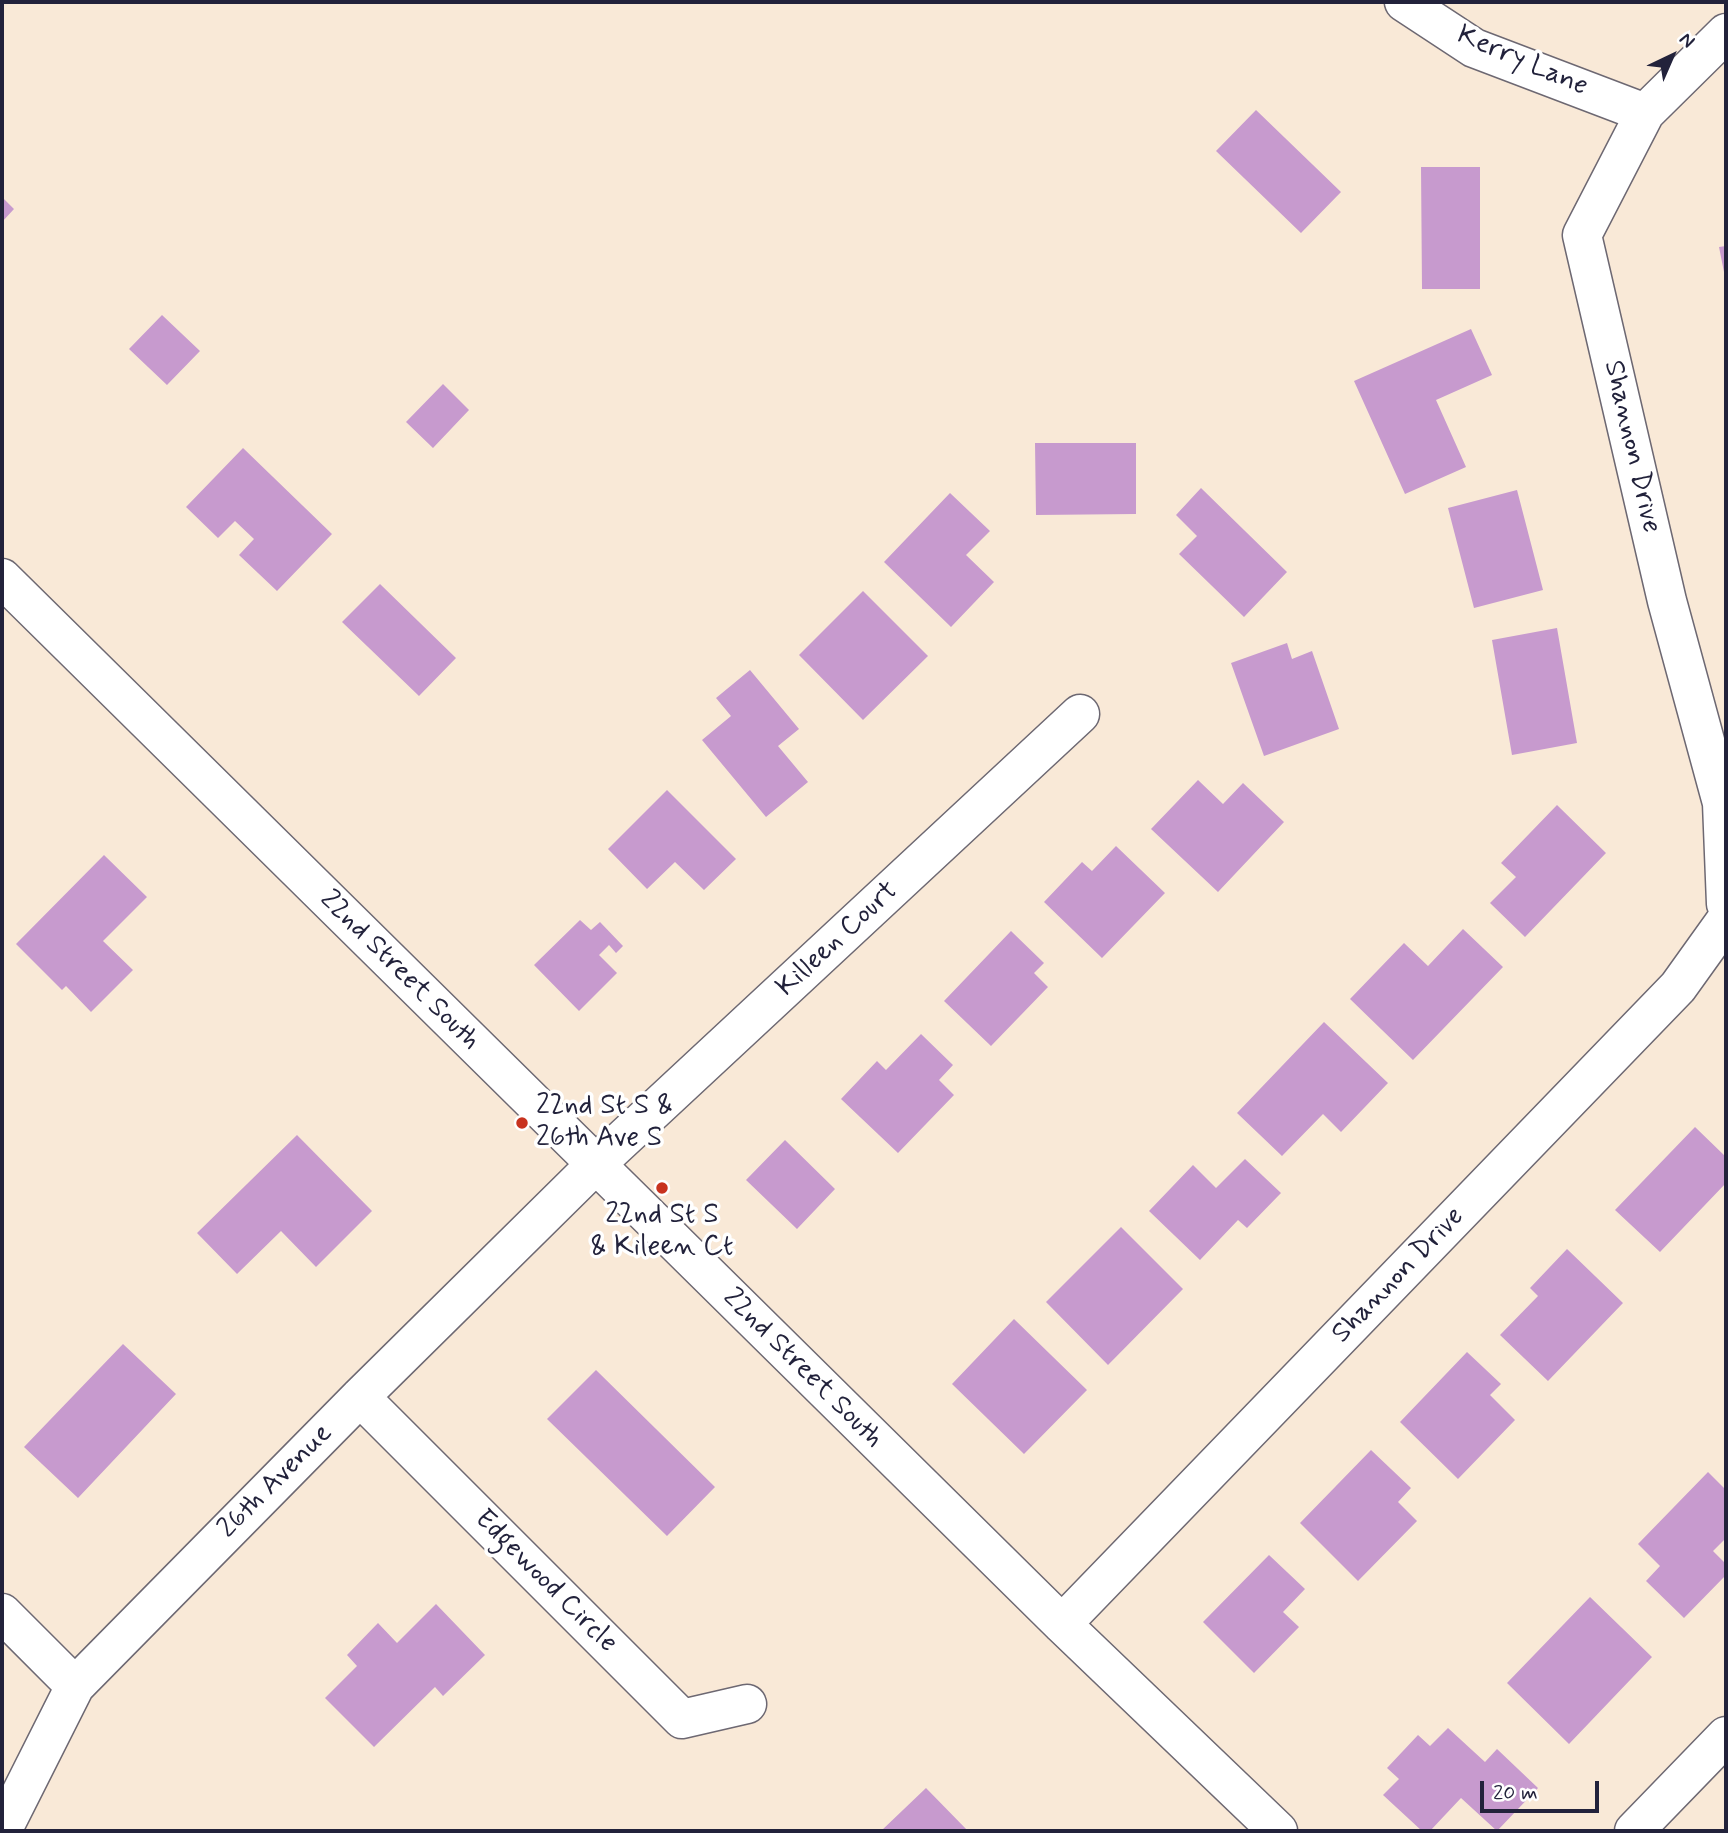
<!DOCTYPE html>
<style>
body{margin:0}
#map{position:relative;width:1728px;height:1833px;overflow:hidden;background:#f9e9d7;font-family:Mynerve,sans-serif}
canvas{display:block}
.frame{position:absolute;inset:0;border:4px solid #22223b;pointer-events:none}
.north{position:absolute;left:1637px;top:21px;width:70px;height:70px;-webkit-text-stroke:5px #fff;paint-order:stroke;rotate:44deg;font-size:19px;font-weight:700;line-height:28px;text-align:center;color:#22223b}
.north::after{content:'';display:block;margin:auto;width:24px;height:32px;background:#22223b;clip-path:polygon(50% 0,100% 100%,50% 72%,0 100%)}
.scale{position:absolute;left:1480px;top:1781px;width:119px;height:32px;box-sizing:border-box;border:4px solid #22223b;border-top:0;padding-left:9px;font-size:21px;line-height:24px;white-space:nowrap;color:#22223b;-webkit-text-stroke:5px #fff;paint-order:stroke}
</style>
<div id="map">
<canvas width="1728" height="1833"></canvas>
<div class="frame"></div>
<div class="north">N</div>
<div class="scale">20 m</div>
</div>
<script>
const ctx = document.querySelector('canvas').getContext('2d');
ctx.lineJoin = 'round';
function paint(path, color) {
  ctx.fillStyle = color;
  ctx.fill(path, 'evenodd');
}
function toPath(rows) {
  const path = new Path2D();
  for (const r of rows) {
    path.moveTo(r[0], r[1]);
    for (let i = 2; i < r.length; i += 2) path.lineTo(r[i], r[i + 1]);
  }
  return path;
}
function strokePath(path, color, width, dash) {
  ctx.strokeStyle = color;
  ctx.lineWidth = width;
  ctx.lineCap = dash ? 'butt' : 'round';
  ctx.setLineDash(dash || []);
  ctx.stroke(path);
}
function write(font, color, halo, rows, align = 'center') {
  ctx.font = font + ' Mynerve,sans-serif';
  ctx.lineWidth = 7;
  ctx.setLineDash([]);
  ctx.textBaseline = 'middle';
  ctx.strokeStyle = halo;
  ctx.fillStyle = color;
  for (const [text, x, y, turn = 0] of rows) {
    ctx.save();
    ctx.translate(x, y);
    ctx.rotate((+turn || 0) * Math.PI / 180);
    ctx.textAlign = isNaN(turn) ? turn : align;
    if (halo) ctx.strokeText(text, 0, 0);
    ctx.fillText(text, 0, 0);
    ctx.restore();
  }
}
const building = toPath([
 [1256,110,1341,192,1301,233,1216,151],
 [1421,167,1480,167,1480,289,1422,289],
 [2,197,14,209,2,222],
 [1726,246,1726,277,1725,277,1719,247],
 [162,315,200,351,167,385,129,349],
 [1471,329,1492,375,1436,400,1466,467,1405,494,1354,381],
 [443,384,469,410,433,448,406,422],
 [1035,443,1136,443,1136,514,1036,515],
 [243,448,332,534,277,591,239,555,254,539,235,521,218,538,186,507],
 [1201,488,1287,572,1244,617,1179,554,1197,536,1176,515],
 [1517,490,1543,590,1474,608,1448,508],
 [950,493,990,531,966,555,994,582,951,627,884,562],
 [380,584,456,658,419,696,342,622],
 [863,591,928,656,863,720,799,655],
 [1557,628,1577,743,1512,755,1492,640],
 [1287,643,1292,659,1312,651,1339,729,1264,756,1231,663],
 [750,670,799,729,778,746,808,782,766,817,702,740,731,716,716,698],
 [1198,780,1223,804,1243,783,1284,822,1218,892,1151,829],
 [667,790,736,859,704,890,675,862,647,889,608,849],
 [1557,805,1606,853,1525,937,1490,903,1516,877,1501,863],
 [1116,846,1165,893,1102,958,1044,902,1082,862,1092,871],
 [104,855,147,897,103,941,133,970,91,1012,66,986,62,990,16,944],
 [580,920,591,930,600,922,623,946,616,953,609,945,599,955,617,973,579,1011,534,965],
 [1463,929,1503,967,1413,1060,1350,999,1404,943,1428,966],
 [1011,931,1044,963,1034,973,1048,987,991,1046,944,1001],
 [1324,1022,1388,1083,1341,1132,1323,1114,1282,1156,1237,1113],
 [921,1034,953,1065,939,1080,954,1095,898,1153,841,1099,877,1061,886,1070],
 [1695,1127,1726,1157,1726,1183,1660,1252,1615,1210],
 [297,1135,372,1211,316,1267,281,1231,237,1274,197,1233],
 [785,1140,835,1189,797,1229,746,1180],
 [1245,1159,1281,1193,1247,1228,1238,1220,1200,1260,1149,1211,1193,1165,1216,1188],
 [1121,1227,1183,1289,1108,1365,1046,1302],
 [1567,1249,1623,1303,1548,1381,1500,1335,1538,1296,1530,1288],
 [1014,1319,1087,1390,1024,1454,952,1384],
 [123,1344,176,1394,78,1498,24,1447],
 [1467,1352,1501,1384,1490,1395,1515,1420,1458,1479,1400,1422],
 [596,1370,715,1487,667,1536,547,1419],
 [1371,1450,1411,1488,1398,1502,1417,1521,1358,1581,1300,1523],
 [1708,1472,1726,1490,1726,1538,1713,1551,1726,1564,1726,1575,1684,1618,1646,1581,1660,1566,1638,1544],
 [1269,1555,1305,1589,1283,1612,1299,1627,1254,1673,1203,1622],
 [1590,1597,1652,1657,1569,1744,1507,1683],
 [436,1604,485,1655,443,1696,435,1687,374,1747,325,1698,357,1666,347,1655,378,1623,397,1643],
 [1448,1728,1485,1762,1497,1749,1538,1788,1497,1831,1461,1798,1430,1831,1422,1831,1383,1795,1399,1779,1387,1768,1418,1735,1430,1746],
 [926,1788,968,1831,881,1831]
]);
const minor = toPath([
 [1404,2,1474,48,1645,113],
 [1726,33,1645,113,1582,235,1667,601,1722,803,1726,904],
 [2,578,1062,1624,1278,1831],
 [360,1397,682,1719,747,1704],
 [2,1613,75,1686],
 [1062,1624,1678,987,1726,920],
 [2,1831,75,1686,360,1397,595,1165,1080,714],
 [1634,1831,1726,1736]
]);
const markers = [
 [522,1123,7,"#c8321e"],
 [662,1188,7,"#c8321e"]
];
const streetNames = [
 ["Kerry Lane",1522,62,23],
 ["Shannon Drive",1631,447,77],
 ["Killeen Court",838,940,-43],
 ["22nd Street South",399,971,45],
 ["Shannon Drive",1399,1276,-46],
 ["22nd Street South",802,1369,45],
 ["26th Avenue",276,1482,-45],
 ["Edgewood Circle",545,1582,45]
];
const poiNames = [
 ["22nd St S &",536,1107],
 ["26th Ave S",536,1139],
 ["22nd St S",662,1216,"center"],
 ["& Kileen Ct",662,1248,"center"]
];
paint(building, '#c79ace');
strokePath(minor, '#6d6872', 41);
strokePath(minor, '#fff', 38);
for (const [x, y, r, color] of markers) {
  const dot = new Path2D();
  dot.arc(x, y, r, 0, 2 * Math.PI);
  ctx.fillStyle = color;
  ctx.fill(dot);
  strokePath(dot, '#fff', 2.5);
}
write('28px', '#22223b', '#fff', streetNames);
write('28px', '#22223b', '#fff', poiNames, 'left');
</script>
